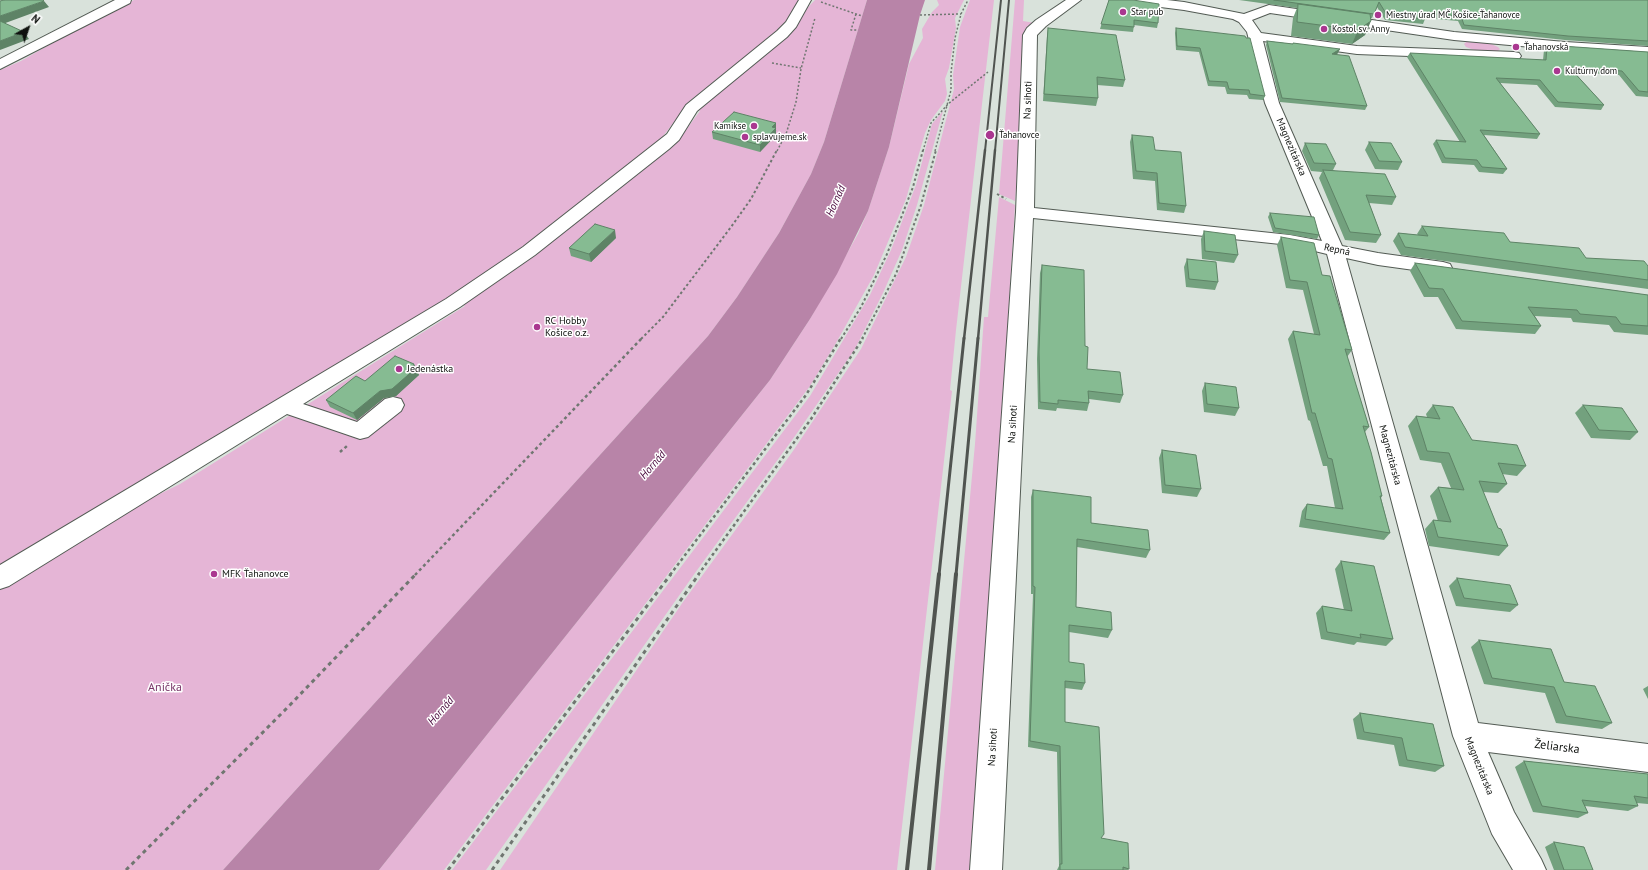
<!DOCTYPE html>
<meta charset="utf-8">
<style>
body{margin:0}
#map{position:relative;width:1648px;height:870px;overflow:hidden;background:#d9e2db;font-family:"PT Sans",sans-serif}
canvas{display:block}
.north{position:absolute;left:8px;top:8px;width:40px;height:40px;-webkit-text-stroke:3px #fff;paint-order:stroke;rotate:40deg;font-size:11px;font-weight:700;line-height:16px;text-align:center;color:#0e110e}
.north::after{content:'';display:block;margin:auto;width:14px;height:18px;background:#0e110e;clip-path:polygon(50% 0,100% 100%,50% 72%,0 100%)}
</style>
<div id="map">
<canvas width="1648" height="870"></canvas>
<div class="north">N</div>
</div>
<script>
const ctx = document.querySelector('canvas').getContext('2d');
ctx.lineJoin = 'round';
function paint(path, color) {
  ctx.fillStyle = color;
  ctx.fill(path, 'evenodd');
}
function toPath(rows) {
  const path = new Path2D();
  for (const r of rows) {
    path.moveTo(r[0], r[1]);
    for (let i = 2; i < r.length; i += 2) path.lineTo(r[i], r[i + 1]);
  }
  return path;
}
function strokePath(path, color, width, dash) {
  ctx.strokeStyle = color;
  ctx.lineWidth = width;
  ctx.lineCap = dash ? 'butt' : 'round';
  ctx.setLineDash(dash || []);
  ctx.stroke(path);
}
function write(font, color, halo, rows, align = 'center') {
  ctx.font = font + ' "PT Sans",sans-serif';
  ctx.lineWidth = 3;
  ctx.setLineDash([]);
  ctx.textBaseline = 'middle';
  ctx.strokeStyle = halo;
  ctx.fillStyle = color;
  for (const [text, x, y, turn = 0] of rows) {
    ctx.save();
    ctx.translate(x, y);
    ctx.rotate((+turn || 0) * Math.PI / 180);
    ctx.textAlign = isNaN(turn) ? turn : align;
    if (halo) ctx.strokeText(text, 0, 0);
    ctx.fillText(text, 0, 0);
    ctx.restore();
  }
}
const green = toPath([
 [134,0,800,0,784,25,763,46,730,69,692,99,657,144,516,252,437,305,0,570,0,70,21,61,77,29],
 [815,0,867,0,824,142,811,174,779,233,737,297,708,336,223,870,0,870,0,587,121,513,180,484,465,306,461,304,537,251,677,142,700,111,697,109,785,38,806,9],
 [937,0,964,0,955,18,956,28,949,68,945,79,947,94,945,101,931,120,925,133,906,199,874,275,836,343,810,386,444,870,379,870,770,380,810,319,858,234,868,211,889,147,909,64,923,38,922,29,932,12,939,5],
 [970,0,994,0,956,330,950,390,952,391,897,870,500,870,683,602,793,451,861,349,906,257,924,205,954,89,953,75,960,27],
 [1015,0,1024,0,1023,21,1035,23,1022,114,1015,201,999,194],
 [1466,42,1489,43,1498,47,1500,49,1498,51,1477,51,1466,47,1464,44],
 [943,111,917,205,902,250,883,293,855,349,795,436,695,573,486,870,452,870,810,396,870,295,891,250,916,185,932,124],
 [999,197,1015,205,975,870,935,870,975,444,984,317,988,317]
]);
const water = toPath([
 [867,0,925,0,920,15,889,147,868,211,837,274,810,319,770,380,379,870,223,870,708,336,737,297,779,233,811,174,824,142]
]);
const pathFar3 = toPath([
 [821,2,862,16],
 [856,14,851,30,858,30],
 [920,15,961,14],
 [772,63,801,68],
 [777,151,786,134,796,102,801,69,815,18],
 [923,151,931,123,948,104,988,72],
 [935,151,951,90,951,73,955,38,961,14,968,0]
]);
const pathFar2 = toPath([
 [997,194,1006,199],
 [641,339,663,317,731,227,751,199,777,150],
 [841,339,861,307,887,254,913,187,923,150],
 [862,339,896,274,921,205,936,150]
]);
const pathFar1 = toPath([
 [340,452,347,446],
 [415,575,642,338],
 [670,575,806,395,841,338],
 [698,575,811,419,863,338]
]);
const path = toPath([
 [126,870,289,706,416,574],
 [448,870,671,574],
 [492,870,699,574]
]);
const minor = toPath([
 [115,0,131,0,130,3,0,69,0,59,115,0],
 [799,0,811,0,796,27,787,37,697,111,679,140,669,149,535,255,460,307,303,404,357,422,385,399,393,397,401,399,404,405,401,411,368,437,360,439,287,414,9,586,0,589,0,565,446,299,523,247,667,134,686,105,777,31,786,22,799,0],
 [1066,0,1081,0,1046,26,1037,35,1034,208,1290,235,1322,241,1265,103,1247,32,1239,22,1233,19,1184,10,1137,4,1132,3,1131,0,1167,0,1184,2,1244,14,1269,5,1454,32,1565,42,1648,47,1648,55,1565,50,1454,40,1270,13,1252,20,1261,33,1357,46,1514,52,1519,53,1521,56,1519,59,1514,60,1357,54,1263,41,1279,103,1342,246,1378,253,1443,262,1450,264,1452,268,1450,272,1443,274,1378,265,1346,258,1478,723,1648,744,1648,772,1488,752,1514,812,1541,859,1546,870,1513,870,1492,834,1453,736,1327,254,1290,245,1033,218,1002,870,970,870,1016,212,1023,35,1027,28,1036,20,1066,0]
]);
const railFar3 = toPath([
 [985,151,1001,0],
 [995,151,1009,0]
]);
const railFar2 = toPath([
 [964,339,985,150],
 [978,339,995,150]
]);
const railFar1 = toPath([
 [939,575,964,338],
 [956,575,978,338]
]);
const rail = toPath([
 [907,870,939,574],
 [929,870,956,574]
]);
const wall = toPath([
 [1109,0,1158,23,1157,28,1134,25,1133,32,1100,29],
 [1239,0,1648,0,1648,46,1565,40,1462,29,1458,21,1425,18,1425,19,1423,24,1385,20,1377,7,1372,18,1371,18,1365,35,1352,44,1291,36,1293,18,1297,8],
 [1048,28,1125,80,1123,87,1097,85,1098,98,1096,106,1043,101,1047,36],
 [1176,28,1265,96,1263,100,1249,99,1247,95,1227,94,1225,87,1208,86,1199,52,1176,50,1175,33],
 [1267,41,1293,44,1293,43,1338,53,1336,55,1367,106,1365,110,1280,102,1266,45],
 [1547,45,1648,52,1648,97,1636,96,1619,75,1574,72,1604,105,1601,110,1555,107,1537,85,1500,83,1540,134,1537,139,1484,135,1507,169,1503,174,1479,172,1474,165,1442,163,1433,144,1436,140,1460,142,1407,57,1410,53,1543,60,1544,50],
 [776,130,776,135,760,152,713,139,712,132,777,130],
 [1132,135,1155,150,1186,206,1184,213,1157,210,1155,181,1133,179,1130,142],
 [1369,142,1402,162,1398,170,1375,169,1365,150],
 [1305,143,1336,164,1333,170,1396,197,1392,205,1369,203,1381,235,1376,243,1345,240,1319,178,1322,172,1311,171,1302,151],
 [1270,213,1319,235,1317,239,1273,232,1268,217],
 [1422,226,1510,242,1586,258,1648,266,1648,289,1401,255,1393,241,1398,233,1418,235,1417,234],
 [1204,231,1238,255,1234,263,1202,259,1201,239],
 [1281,237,1322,275,1352,350,1347,357,1369,427,1365,432,1382,496,1381,498,1390,533,1384,540,1299,527,1302,511,1307,504,1335,508,1327,466,1323,466,1310,421,1308,420,1288,339,1293,331,1314,334,1303,290,1286,288,1277,245],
 [616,238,591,262,571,256,569,248],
 [1187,259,1218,282,1215,290,1186,287,1184,267],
 [1415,263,1648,295,1648,335,1614,332,1609,325,1573,322,1571,318,1535,316,1541,326,1535,334,1456,329,1438,297,1424,297,1410,271],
 [1042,265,1085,346,1087,369,1123,395,1120,403,1089,399,1089,403,1087,411,1057,408,1056,411,1038,409,1037,359,1040,273],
 [414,364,419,375,396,396,384,398,357,420,330,407,326,400],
 [1205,383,1239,408,1235,416,1204,412,1202,391],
 [1433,405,1472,440,1526,466,1517,476,1502,474,1507,484,1498,493,1483,492,1498,528,1508,546,1499,556,1429,546,1425,529,1433,520,1438,521,1430,496,1438,487,1451,488,1441,463,1420,460,1408,426,1416,416,1427,417,1426,414],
 [1583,405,1638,432,1630,440,1591,438,1575,413],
 [1162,450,1201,489,1197,497,1162,493,1159,458],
 [1033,490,1091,523,1150,550,1146,558,1077,547,1076,607,1112,630,1108,638,1069,632,1069,662,1085,683,1082,690,1065,688,1065,722,1101,838,1129,869,1128,870,1057,870,1059,866,1057,752,1028,747,1033,594,1031,594,1031,497],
 [1341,561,1393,639,1386,646,1357,642,1354,645,1321,639,1316,613,1322,606,1344,610,1335,569],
 [1457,578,1518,605,1510,612,1456,606,1449,586],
 [1479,640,1564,682,1612,723,1602,729,1556,723,1545,693,1484,684,1471,647],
 [1648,686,1648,699,1643,689],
 [1360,713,1433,724,1444,766,1435,772,1399,766,1394,745,1357,739,1353,719],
 [1524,761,1648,774,1648,804,1637,803,1638,806,1628,811,1585,806,1588,813,1578,818,1533,812,1515,767],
 [1554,842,1593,870,1554,870,1545,847]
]);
const shadedWall = toPath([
 [44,1,49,7,0,25,0,16],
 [1371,21,1365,35,1352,44,1358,30],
 [24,32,29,39,0,50,0,41],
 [1340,49,1338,53,1331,58,1332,54],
 [776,123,776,135,760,152,760,145,772,127],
 [615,230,616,238,591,262,589,254],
 [414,364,419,375,396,396,384,398,357,420,353,413]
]);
const building = toPath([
 [4,0,43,0,44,1,0,16,0,1,4,0],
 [1109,0,1133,0,1159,4,1158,23,1134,20,1134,27,1101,24,1109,0],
 [1274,0,1648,0,1648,41,1568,36,1464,25,1461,16,1423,13,1425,19,1387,15,1379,2,1374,14,1274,0],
 [1298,4,1370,14,1371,21,1358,30,1297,22,1298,4],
 [0,21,24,32,0,41,0,21],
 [1048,28,1116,35,1125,80,1097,77,1098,98,1044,94,1048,28],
 [1176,28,1245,36,1246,38,1250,38,1265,96,1250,94,1249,90,1229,89,1227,82,1209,81,1200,48,1177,46,1176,28],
 [1267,41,1293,44,1293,43,1340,49,1332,54,1349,56,1367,106,1282,98,1267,41],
 [1547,45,1648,52,1648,92,1639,91,1622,71,1569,67,1604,105,1558,102,1540,80,1496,78,1540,134,1480,130,1507,169,1482,167,1477,160,1445,158,1436,140,1466,142,1410,53,1546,60,1547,45],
 [734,112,776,123,772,127,776,128,760,145,712,132,734,112],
 [1132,135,1153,137,1155,150,1181,152,1186,206,1159,203,1157,173,1136,171,1132,135],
 [1369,142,1391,143,1402,162,1379,161,1369,142],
 [1305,143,1326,144,1336,164,1314,163,1305,143],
 [1323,170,1385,174,1396,197,1366,195,1381,235,1350,232,1323,170],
 [1270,213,1314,217,1319,235,1275,228,1270,213],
 [595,224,615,230,589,254,569,248,595,224],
 [1422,226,1504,233,1510,242,1579,248,1586,258,1644,261,1648,266,1648,280,1405,247,1398,233,1428,236,1422,226],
 [1204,231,1235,235,1238,255,1205,251,1204,231],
 [1281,237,1314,243,1322,275,1330,276,1352,350,1345,349,1369,427,1363,426,1371,452,1382,496,1380,496,1390,533,1305,519,1307,504,1343,509,1332,459,1328,458,1315,413,1312,413,1293,331,1320,335,1307,282,1290,280,1281,237],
 [1187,259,1216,262,1218,282,1189,279,1187,259],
 [1415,263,1648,295,1648,326,1621,324,1616,317,1580,314,1577,310,1528,307,1541,326,1462,321,1443,289,1429,288,1415,263],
 [1042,265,1084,270,1085,346,1088,347,1087,369,1120,372,1123,395,1088,391,1089,403,1058,400,1058,404,1040,402,1039,352,1042,265],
 [395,356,414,364,412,366,416,368,392,389,380,391,353,413,326,400,356,376,365,381,395,356],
 [1205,383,1236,387,1239,408,1207,404,1205,383],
 [1433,405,1453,407,1472,440,1517,445,1526,466,1498,463,1507,484,1479,481,1498,528,1501,529,1508,546,1438,537,1433,520,1451,522,1438,487,1464,490,1449,453,1427,451,1424,441,1416,416,1440,419,1433,405],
 [1583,405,1622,408,1638,432,1599,430,1583,405],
 [1162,450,1196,455,1201,489,1165,485,1162,450],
 [1033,490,1091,497,1091,523,1148,530,1150,550,1077,539,1076,607,1111,612,1112,630,1069,625,1069,662,1084,664,1085,683,1065,681,1065,722,1099,727,1104,834,1101,838,1128,843,1129,869,1123,867,1123,870,1060,870,1060,864,1062,864,1060,746,1030,741,1035,587,1033,586,1033,490],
 [1341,561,1374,566,1393,639,1360,634,1361,638,1327,632,1322,606,1352,611,1341,561],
 [1457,578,1510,585,1518,605,1464,598,1457,578],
 [1479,640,1551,649,1564,682,1595,686,1612,723,1566,716,1554,687,1492,678,1479,640],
 [1360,713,1433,724,1444,766,1407,760,1402,738,1364,732,1360,713],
 [1524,761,1648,774,1648,798,1634,796,1638,806,1582,800,1588,813,1542,806,1524,761],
 [1554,842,1584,847,1593,870,1564,870,1554,842]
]);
const markers = [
 [1123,12,4,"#aa3790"],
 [1378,15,4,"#aa3790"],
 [1324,29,4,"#aa3790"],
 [1516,47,4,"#aa3790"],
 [1557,71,4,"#aa3790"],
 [754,126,4,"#aa3790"],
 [990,135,5,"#aa3790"],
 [745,137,4,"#aa3790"],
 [537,327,4,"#aa3790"],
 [399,369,4,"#aa3790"],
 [214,574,4,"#aa3790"]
];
const farPoinames = [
 ["Star pub",1131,12],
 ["Miestny úrad MČ Košice-Ťahanovce",1386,15],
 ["Kostol sv. Anny",1332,29],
 ["Ťahanovská",1524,47],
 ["Kultúrny dom",1565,71],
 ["Kamikse",746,126,"right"],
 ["Ťahanovce",999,135],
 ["splavujeme.sk",753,137]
];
const streetNames = [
 ["Na sihoti",1028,100,-88],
 ["Magnezitárska",1291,147,67],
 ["Repná",1337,250,12],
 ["Na sihoti",1013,424,-87],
 ["Magnezitárska",1390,455,75],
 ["Na sihoti",993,747,-87],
 ["Magnezitárska",1479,766,68]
];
const poiNames = [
 ["RC Hobby",545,321],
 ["Košice o.z.",545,333],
 ["Jedenástka",407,369],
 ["MFK Ťahanovce",222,574]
];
const waterNames = [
 ["Hornád",836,201,-66],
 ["Hornád",653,465,-49],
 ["Hornád",441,711,-49]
];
const nearParknames = [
 ["Anička",165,688]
];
const nearStreetnames = [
 ["Želiarska",1557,747,7]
];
paint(green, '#e5b5d6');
paint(water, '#b884a8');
strokePath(minor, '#535b54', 2);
strokePath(pathFar3, '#707671', 1.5, [2, 2]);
strokePath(pathFar2, '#707671', 2, [2.5, 2.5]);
strokePath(pathFar1, '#707671', 2.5, [3, 3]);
strokePath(path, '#707671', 3, [4, 4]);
paint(minor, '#fff');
strokePath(railFar3, '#505450', 2);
strokePath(railFar2, '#505450', 2.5);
strokePath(railFar1, '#505450', 3);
strokePath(rail, '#505450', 4);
paint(wall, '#73a17e');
paint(shadedWall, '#5e8366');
paint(building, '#86bb92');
strokePath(building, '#5e8366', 1);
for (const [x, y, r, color] of markers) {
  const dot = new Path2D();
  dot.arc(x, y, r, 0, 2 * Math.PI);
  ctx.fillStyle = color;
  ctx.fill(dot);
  strokePath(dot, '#fff', 1.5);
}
write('9px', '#0e110e', '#fff', farPoinames, 'left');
write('10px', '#0e110e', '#fff', streetNames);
write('10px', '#0e110e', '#fff', poiNames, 'left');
write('italic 11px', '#48083c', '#fff', waterNames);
write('12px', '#793869', '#fff', nearParknames);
write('12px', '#0e110e', '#fff', nearStreetnames);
</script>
